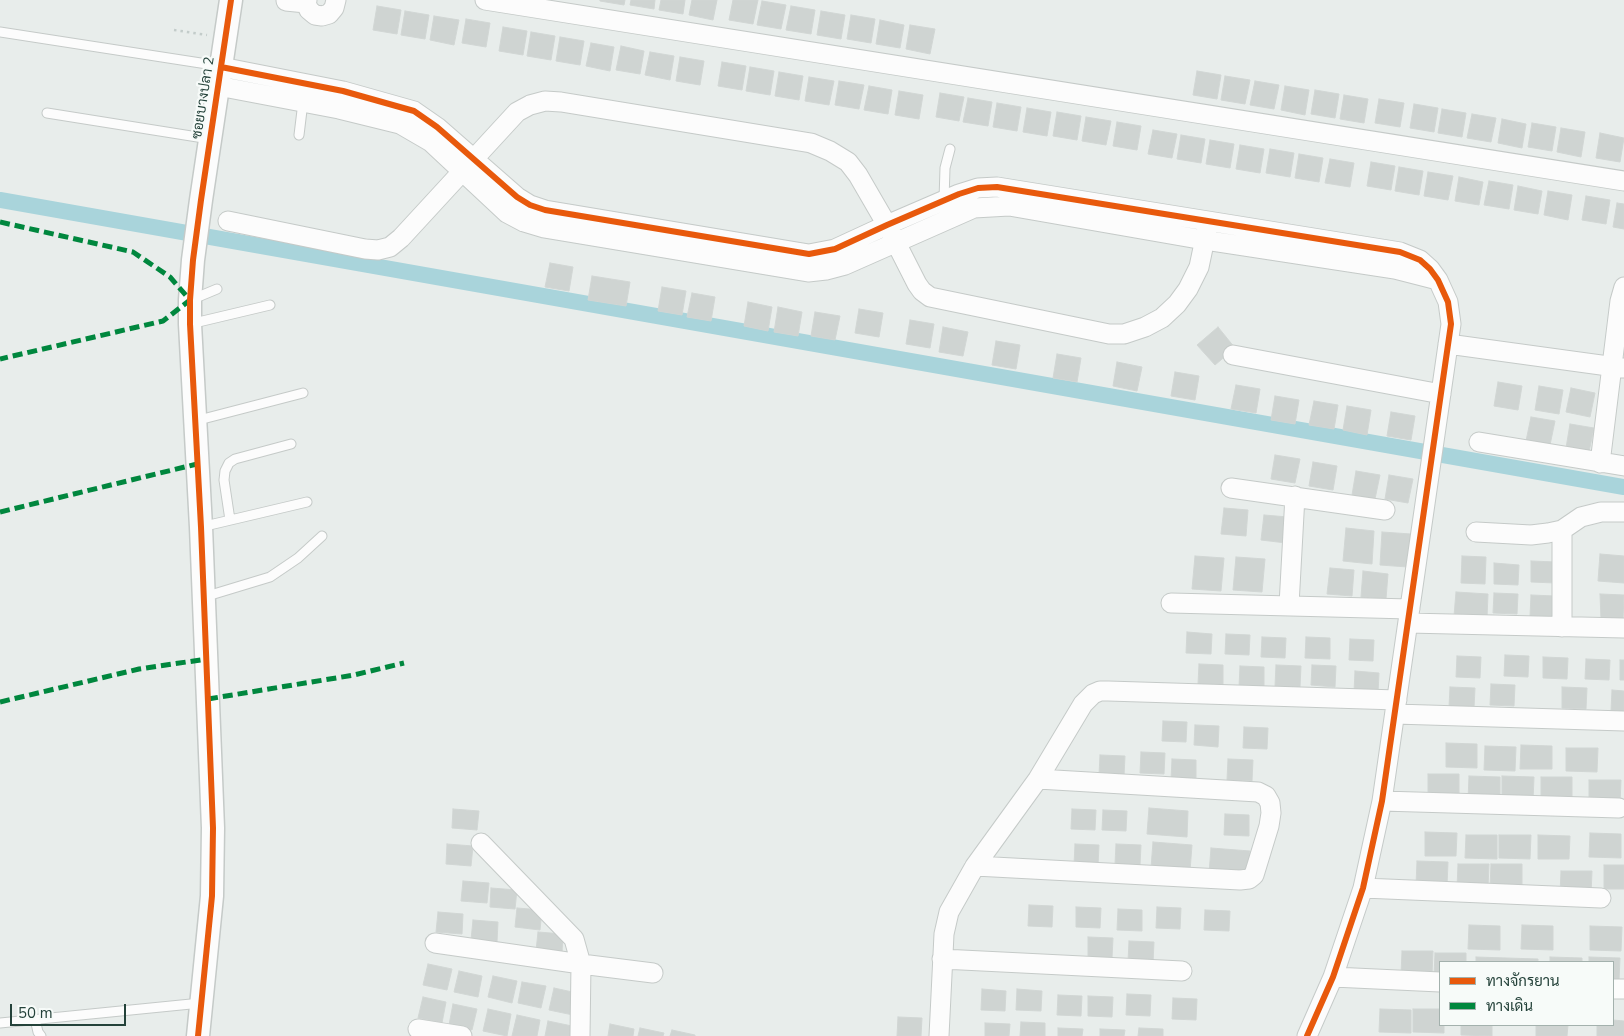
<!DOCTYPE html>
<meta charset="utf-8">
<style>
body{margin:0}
#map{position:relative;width:1624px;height:1036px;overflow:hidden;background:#e8edeb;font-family:"Nunito Sans",Sarabun,sans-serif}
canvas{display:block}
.legend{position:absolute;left:1439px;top:961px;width:175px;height:65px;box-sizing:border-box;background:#f7fbf9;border:1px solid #a3b1ad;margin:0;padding:6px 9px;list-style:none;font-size:15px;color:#24423a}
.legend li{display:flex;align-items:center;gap:10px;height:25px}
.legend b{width:25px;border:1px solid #a3b1ad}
.scale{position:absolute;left:10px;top:1004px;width:116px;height:22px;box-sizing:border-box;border:2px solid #24423a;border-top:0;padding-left:6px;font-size:15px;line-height:18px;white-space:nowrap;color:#24423a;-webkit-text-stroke:4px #f7fbf9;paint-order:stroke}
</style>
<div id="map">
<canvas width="1624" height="1036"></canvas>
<ul class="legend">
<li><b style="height:6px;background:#e8590c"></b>ทางจักรยาน</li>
<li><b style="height:6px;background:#00873e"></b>ทางเดิน</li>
</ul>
<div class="scale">50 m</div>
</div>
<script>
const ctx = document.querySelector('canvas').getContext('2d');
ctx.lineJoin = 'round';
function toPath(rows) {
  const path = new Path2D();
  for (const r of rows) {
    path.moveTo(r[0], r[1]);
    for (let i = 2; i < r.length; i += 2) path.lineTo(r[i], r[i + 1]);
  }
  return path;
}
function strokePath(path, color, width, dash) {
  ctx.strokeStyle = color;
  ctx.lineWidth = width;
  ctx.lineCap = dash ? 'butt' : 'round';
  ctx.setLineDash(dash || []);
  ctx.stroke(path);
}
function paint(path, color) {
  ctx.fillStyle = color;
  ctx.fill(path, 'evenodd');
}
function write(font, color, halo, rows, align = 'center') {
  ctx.font = font + ' "Nunito Sans",Sarabun,sans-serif';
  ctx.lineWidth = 4.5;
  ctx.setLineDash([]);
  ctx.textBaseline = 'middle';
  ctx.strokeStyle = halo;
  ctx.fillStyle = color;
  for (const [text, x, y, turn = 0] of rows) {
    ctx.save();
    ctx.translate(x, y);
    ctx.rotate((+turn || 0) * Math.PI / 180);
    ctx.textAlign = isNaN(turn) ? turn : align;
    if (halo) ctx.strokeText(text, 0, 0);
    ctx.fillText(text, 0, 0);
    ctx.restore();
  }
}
const canal = toPath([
 [0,200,1624,487]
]);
const building = toPath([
 [600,0,625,0,624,5,600,1,600,0],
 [631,0,655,0,654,9,630,5,631,0],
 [661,0,685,0,683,14,659,10,661,0],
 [692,0,717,0,713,20,689,15,692,0],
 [733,0,758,0,753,24,729,20,733,0],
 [762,1,786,5,781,29,757,25,762,1],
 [377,6,401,10,397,34,373,30,377,6],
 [791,6,815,10,811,34,786,30,791,6],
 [405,11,429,15,425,39,401,35,405,11],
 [821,11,845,15,841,39,817,35,821,11],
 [851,15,875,19,871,43,847,39,851,15],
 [434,16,459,20,454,45,430,40,434,16],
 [466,19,490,23,486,47,462,43,466,19],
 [880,20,904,25,900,48,876,44,880,20],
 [910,25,935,29,930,54,906,49,910,25],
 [503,27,527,31,523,55,499,51,503,27],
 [531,32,555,36,551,60,527,56,531,32],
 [560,37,584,41,580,65,556,61,560,37],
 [591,43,614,47,610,71,586,66,591,43],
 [621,46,644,51,640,74,616,70,621,46],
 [650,52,674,56,670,80,645,75,650,52],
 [680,57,704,61,700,85,676,81,680,57],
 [722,62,746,66,742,90,718,86,722,62],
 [750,67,774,71,770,95,746,91,750,67],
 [1197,71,1221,75,1217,99,1193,95,1197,71],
 [779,72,803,76,799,100,775,96,779,72],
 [1225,76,1250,80,1245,104,1221,100,1225,76],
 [809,77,834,81,829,105,805,101,809,77],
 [839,81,864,85,859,109,835,105,839,81],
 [1255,81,1279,85,1274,109,1250,105,1255,81],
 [869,86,892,90,888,114,864,110,869,86],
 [1285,86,1309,90,1305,115,1281,110,1285,86],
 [1315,90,1339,94,1335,118,1311,114,1315,90],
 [899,91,923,95,919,119,895,115,899,91],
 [940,93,964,97,959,121,936,117,940,93],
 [1344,95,1368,99,1364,123,1340,119,1344,95],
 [968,98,992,102,988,126,963,122,968,98],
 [1379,99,1404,103,1400,127,1375,123,1379,99],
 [997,103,1021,107,1017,131,993,127,997,103],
 [1414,104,1438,108,1434,132,1410,128,1414,104],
 [1027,108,1051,112,1047,136,1023,132,1027,108],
 [1442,109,1466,113,1462,137,1438,133,1442,109],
 [1057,112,1081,116,1077,140,1053,136,1057,112],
 [1472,114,1496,118,1491,142,1467,138,1472,114],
 [1086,117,1111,121,1106,145,1082,141,1086,117],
 [1502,119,1526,124,1522,148,1498,143,1502,119],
 [1117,122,1141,126,1137,150,1113,146,1117,122],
 [1532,123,1556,127,1552,151,1528,147,1532,123],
 [1561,128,1585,132,1581,157,1557,152,1561,128],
 [1153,130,1177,134,1172,158,1148,154,1153,130],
 [1600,133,1624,138,1620,162,1596,158,1600,133],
 [1181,135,1205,139,1201,163,1177,159,1181,135],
 [1210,140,1234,144,1230,168,1206,164,1210,140],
 [1240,145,1264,149,1260,173,1236,169,1240,145],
 [1270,149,1294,153,1290,177,1266,173,1270,149],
 [1299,154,1323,158,1319,182,1295,178,1299,154],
 [1330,159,1354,163,1350,187,1325,183,1330,159],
 [1371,162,1395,166,1391,190,1367,186,1371,162],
 [1399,167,1423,171,1419,195,1395,191,1399,167],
 [1428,172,1453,176,1448,200,1424,196,1428,172],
 [1459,177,1483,182,1479,205,1455,201,1459,177],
 [1489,181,1513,185,1509,209,1484,205,1489,181],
 [1518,186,1542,191,1538,214,1514,210,1518,186],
 [1548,191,1572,195,1568,220,1544,215,1548,191],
 [1586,196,1610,200,1606,224,1582,220,1586,196],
 [1617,203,1624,204,1624,229,1613,227,1617,203],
 [550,263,573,267,569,291,545,287,550,263],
 [592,276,630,282,626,306,588,300,592,276],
 [662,287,686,291,682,315,658,311,662,287],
 [692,293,715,297,711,321,687,317,692,293],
 [748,302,772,307,768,331,744,326,748,302],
 [778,307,802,312,798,336,774,332,778,307],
 [859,309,883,313,879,337,855,333,859,309],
 [815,312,840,316,835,340,811,336,815,312],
 [910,320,934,324,930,348,906,344,910,320],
 [943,327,968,332,963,356,939,352,943,327],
 [1218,327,1235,348,1215,365,1197,345,1218,327],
 [996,341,1020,345,1016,369,992,365,996,341],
 [1057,354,1081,358,1077,382,1053,378,1057,354],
 [1117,362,1142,367,1137,391,1113,386,1117,362],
 [1175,372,1199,376,1195,400,1171,396,1175,372],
 [1498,382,1522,386,1518,410,1494,406,1498,382],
 [1236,385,1260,389,1256,413,1231,409,1236,385],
 [1539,386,1563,390,1559,414,1535,410,1539,386],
 [1571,388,1595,393,1590,417,1566,412,1571,388],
 [1275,396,1299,400,1295,424,1271,420,1275,396],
 [1314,401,1338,405,1334,429,1309,425,1314,401],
 [1347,406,1371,410,1367,435,1343,430,1347,406],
 [1391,412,1415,416,1411,440,1387,436,1391,412],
 [1531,417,1555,421,1550,445,1526,441,1531,417],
 [1570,424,1594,428,1589,452,1566,448,1570,424],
 [1275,455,1300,459,1295,483,1271,479,1275,455],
 [1313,462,1337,466,1333,490,1309,486,1313,462],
 [1356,471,1380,475,1375,499,1352,495,1356,471],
 [1389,475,1413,479,1408,503,1385,499,1389,475],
 [1224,508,1248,510,1246,536,1221,534,1224,508],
 [1264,515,1288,517,1286,543,1261,540,1264,515],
 [1346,528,1374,531,1372,564,1343,561,1346,528],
 [1382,532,1411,534,1408,567,1380,565,1382,532],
 [1600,554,1624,556,1624,583,1598,581,1600,554],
 [1195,556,1224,558,1221,591,1192,589,1195,556],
 [1462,556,1486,557,1485,584,1461,583,1462,556],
 [1236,557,1265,559,1262,592,1233,590,1236,557],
 [1531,561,1556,562,1555,583,1531,582,1531,561],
 [1494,563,1519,565,1518,585,1494,584,1494,563],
 [1330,568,1354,570,1352,596,1327,594,1330,568],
 [1363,571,1388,574,1386,599,1361,597,1363,571],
 [1456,592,1488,594,1487,618,1454,616,1456,592],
 [1494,593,1518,594,1517,614,1493,613,1494,593],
 [1600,594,1624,595,1623,620,1601,620,1600,594],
 [1531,595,1555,596,1554,617,1530,616,1531,595],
 [1187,632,1212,634,1211,654,1186,653,1187,632],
 [1226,634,1250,635,1249,655,1225,654,1226,634],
 [1262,637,1286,638,1285,658,1261,657,1262,637],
 [1306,637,1330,638,1330,659,1305,658,1306,637],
 [1350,639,1374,640,1373,661,1349,660,1350,639],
 [1505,655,1529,656,1528,677,1504,676,1505,655],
 [1457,656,1481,657,1480,678,1456,677,1457,656],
 [1543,657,1568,658,1567,679,1543,678,1543,657],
 [1586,659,1610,660,1609,680,1585,679,1586,659],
 [1620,660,1624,660,1624,680,1620,680,1620,660],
 [1199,664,1223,665,1223,686,1198,684,1199,664],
 [1276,665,1301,666,1300,687,1275,686,1276,665],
 [1312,665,1336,666,1335,687,1311,685,1312,665],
 [1240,666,1264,667,1264,688,1239,687,1240,666],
 [1355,671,1379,673,1378,693,1354,692,1355,671],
 [1491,684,1515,685,1514,706,1490,705,1491,684],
 [1450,687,1475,688,1474,708,1449,707,1450,687],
 [1562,687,1587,688,1586,709,1562,708,1562,687],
 [1612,690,1624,691,1624,711,1611,711,1612,690],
 [1163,721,1187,722,1186,742,1162,741,1163,721],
 [1195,725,1219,726,1218,747,1194,745,1195,725],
 [1244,727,1268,728,1267,749,1243,748,1244,727],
 [1446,743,1477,744,1477,768,1446,767,1446,743],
 [1521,745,1552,746,1552,769,1520,769,1521,745],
 [1485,746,1516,747,1515,771,1484,770,1485,746],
 [1566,748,1598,748,1597,772,1566,771,1566,748],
 [1141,752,1165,753,1164,774,1140,773,1141,752],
 [1100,755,1125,756,1124,776,1099,775,1100,755],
 [1172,759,1196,760,1196,781,1171,780,1172,759],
 [1228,759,1253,760,1252,781,1227,780,1228,759],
 [1428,774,1459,774,1459,798,1428,797,1428,774],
 [1469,776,1500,777,1500,801,1468,800,1469,776],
 [1502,776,1534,777,1533,801,1502,800,1502,776],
 [1541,777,1572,777,1572,801,1541,801,1541,777],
 [1589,780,1621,780,1620,804,1589,804,1589,780],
 [1149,808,1188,811,1187,837,1147,834,1149,808],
 [453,809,479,811,477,830,452,828,453,809],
 [1072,809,1096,810,1095,830,1071,829,1072,809],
 [1103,810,1127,811,1126,831,1102,830,1103,810],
 [1225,814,1249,815,1249,836,1224,835,1225,814],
 [1425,832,1457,833,1456,856,1425,856,1425,832],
 [1590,833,1621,834,1621,858,1589,857,1590,833],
 [1466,835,1497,835,1497,859,1465,858,1466,835],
 [1499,835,1531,835,1530,859,1499,858,1499,835],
 [1538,835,1570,836,1569,859,1538,859,1538,835],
 [1153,842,1192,845,1190,871,1151,868,1153,842],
 [447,844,473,846,471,866,446,864,447,844],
 [1075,844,1099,845,1098,866,1074,865,1075,844],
 [1116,844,1141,845,1140,865,1115,864,1116,844],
 [1211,848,1250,851,1248,877,1209,874,1211,848],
 [1417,861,1448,862,1447,886,1416,885,1417,861],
 [1458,864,1489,864,1488,888,1457,888,1458,864],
 [1491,864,1522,864,1522,888,1490,888,1491,864],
 [1604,865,1624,865,1624,889,1604,889,1604,865],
 [1561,871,1592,871,1591,895,1560,894,1561,871],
 [463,881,489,883,487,903,461,901,463,881],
 [491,888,517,890,515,909,490,907,491,888],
 [1029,905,1053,906,1052,927,1028,926,1029,905],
 [1076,907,1101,908,1100,928,1076,927,1076,907],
 [1157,907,1181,908,1180,929,1156,928,1157,907],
 [517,908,542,910,540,930,515,927,517,908],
 [1118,909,1142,910,1142,931,1117,930,1118,909],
 [1205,910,1230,911,1229,931,1204,930,1205,910],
 [438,912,463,914,462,934,436,932,438,912],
 [473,920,498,922,497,942,471,940,473,920],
 [1469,925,1500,926,1500,950,1468,949,1469,925],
 [1522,925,1553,926,1553,950,1521,949,1522,925],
 [1590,926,1622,927,1621,951,1590,950,1590,926],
 [538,932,563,934,562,953,536,951,538,932],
 [1088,937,1113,938,1112,958,1088,957,1088,937],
 [1129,941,1154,942,1153,963,1128,962,1129,941],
 [1402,951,1433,951,1432,975,1401,975,1402,951],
 [1435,953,1466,953,1466,962,1440,962,1440,977,1434,976,1435,953],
 [1476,957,1538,959,1538,962,1476,962,1476,957],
 [1550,957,1582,958,1582,962,1550,962,1550,957],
 [1589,957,1620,958,1619,981,1613,981,1613,962,1589,962,1589,957],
 [428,964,452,969,447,990,423,985,428,964],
 [459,971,482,976,478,997,454,992,459,971],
 [493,976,517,981,512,1003,488,997,493,976],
 [522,982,546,986,541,1008,518,1003,522,982],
 [554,988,577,993,573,1015,549,1010,554,988],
 [982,989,1006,991,1005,1011,981,1010,982,989],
 [1017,989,1042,991,1041,1011,1016,1010,1017,989],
 [1127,994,1151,995,1150,1016,1126,1015,1127,994],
 [1058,995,1082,996,1081,1016,1057,1015,1058,995],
 [1088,996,1113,997,1112,1017,1088,1016,1088,996],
 [423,997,446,1002,442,1023,418,1018,423,997],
 [1173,998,1197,999,1196,1020,1172,1019,1173,998],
 [453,1004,477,1009,472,1030,449,1025,453,1004],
 [488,1009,511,1014,507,1036,483,1031,488,1009],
 [1380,1009,1411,1010,1411,1033,1379,1032,1380,1009],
 [1413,1009,1440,1009,1440,1025,1444,1025,1444,1033,1413,1032,1413,1009],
 [517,1015,540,1020,537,1036,512,1036,517,1015],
 [898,1017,922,1018,921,1036,897,1036,898,1017],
 [1613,1020,1624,1021,1624,1036,1597,1036,1597,1025,1613,1025,1613,1020],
 [548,1021,572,1026,570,1036,545,1036,548,1021],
 [1021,1022,1045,1023,1045,1036,1020,1036,1021,1022],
 [985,1023,1010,1024,1009,1036,985,1036,985,1023],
 [610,1024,634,1029,633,1036,608,1036,610,1024],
 [1461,1025,1492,1025,1492,1036,1461,1035,1461,1025],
 [1536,1025,1568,1025,1567,1036,1536,1036,1536,1025],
 [640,1028,664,1033,663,1036,638,1036,640,1028],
 [1058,1028,1083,1029,1082,1036,1058,1036,1058,1028],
 [1139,1028,1163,1029,1163,1036,1138,1036,1139,1028],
 [1100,1029,1125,1030,1124,1036,1100,1036,1100,1029],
 [672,1030,695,1035,695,1036,670,1036,672,1030]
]);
const path = toPath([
 [174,30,207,35]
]);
const service = toPath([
 [0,32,220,66],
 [47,113,210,139],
 [299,135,303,102],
 [944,200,945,168,950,149],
 [193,299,217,289],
 [190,324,270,305],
 [195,421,303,393],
 [230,520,224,480,225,471,229,463,235,459,291,444],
 [201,527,307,502],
 [204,597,270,577,298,558,322,536],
 [35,1019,38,1032,41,1036],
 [0,1023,201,1003]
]);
const minor = toPath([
 [307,0,306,3,309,10,315,15,322,16,329,14,334,8,336,0],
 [485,0,1624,181],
 [286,1,306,3],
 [221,67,343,91,414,111,437,127,517,197,530,205,545,210,809,254,835,249,887,225,959,194,978,188,997,187,1400,252,1420,260,1430,269,1438,280,1448,302,1451,324,1382,801,1363,888,1333,977,1307,1036],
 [218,86,339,109,400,124,431,142,507,213,524,222,544,228,808,272,826,270,845,265,974,208,1009,206,1204,240,1395,269,1438,280],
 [228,221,365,249,378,250,390,247,401,238,517,112,530,105,545,101,561,102,811,143,830,151,848,162,858,175,887,225,917,284,922,291,930,297,1109,334,1124,334,1145,327,1162,318,1177,304,1188,289,1199,267,1207,229],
 [1448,344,1623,368],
 [1233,355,1441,394],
 [1479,442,1624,466],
 [1600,463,1620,301,1624,287],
 [1231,488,1385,510],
 [1562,530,1562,627],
 [1476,532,1531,535,1548,533,1562,530,1581,517,1601,512,1624,512],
 [1171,603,1410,609],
 [1289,605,1295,496],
 [1408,623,1624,628],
 [1395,714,1624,721],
 [1382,801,1619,808],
 [481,843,574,939,581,964,580,1036],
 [975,866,1240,880,1249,879,1254,875,1269,826,1271,813,1270,803,1266,796,1258,792,1038,779],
 [1363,888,1601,898],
 [435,943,581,964,653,973],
 [942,959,1182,971],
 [1333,977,1440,982],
 [1613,989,1624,989],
 [418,1029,462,1036],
 [939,1036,944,934,949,912,975,866,1038,779,1083,704,1093,694,1100,691,1108,691,1397,700]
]);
const tertiary = toPath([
 [198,1036,212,896,213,828,201,527,190,324,190,300,193,260,201,200,231,0]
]);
const quiet = toPath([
 [0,222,133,252,170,277,190,300,163,321,0,359],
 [0,512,197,464],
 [208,699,354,675,404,663],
 [0,702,139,669,207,659]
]);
const cycleway = toPath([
 [221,67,343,91,414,111,437,127,517,197,530,205,545,210,809,254,835,249,887,225,959,194,978,188,997,187,1400,252,1420,260,1430,269,1438,280,1448,302,1451,324,1382,801,1363,888,1333,977,1307,1036],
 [198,1036,212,896,213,828,201,527,190,324,190,300,193,260,201,200,231,0]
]);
const streetNames = [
 ["ซอยบางปลา 2",204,98,-81]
];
strokePath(canal, '#a9d4db', 16);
paint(building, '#cfd4d2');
strokePath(building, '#d1d6d4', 1);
strokePath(service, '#c5cac8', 11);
strokePath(minor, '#c5cac8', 21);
strokePath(tertiary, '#c5cac8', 25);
strokePath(path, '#c3ccca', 2.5, [2.5, 4]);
strokePath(service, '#fcfcfc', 9);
strokePath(minor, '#fcfcfc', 19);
strokePath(tertiary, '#fcfcfc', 22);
strokePath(quiet, '#00873e', 5, [10, 5]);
strokePath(cycleway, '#e8590c', 6);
write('14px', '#24423a', '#f7fbf9', streetNames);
</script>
